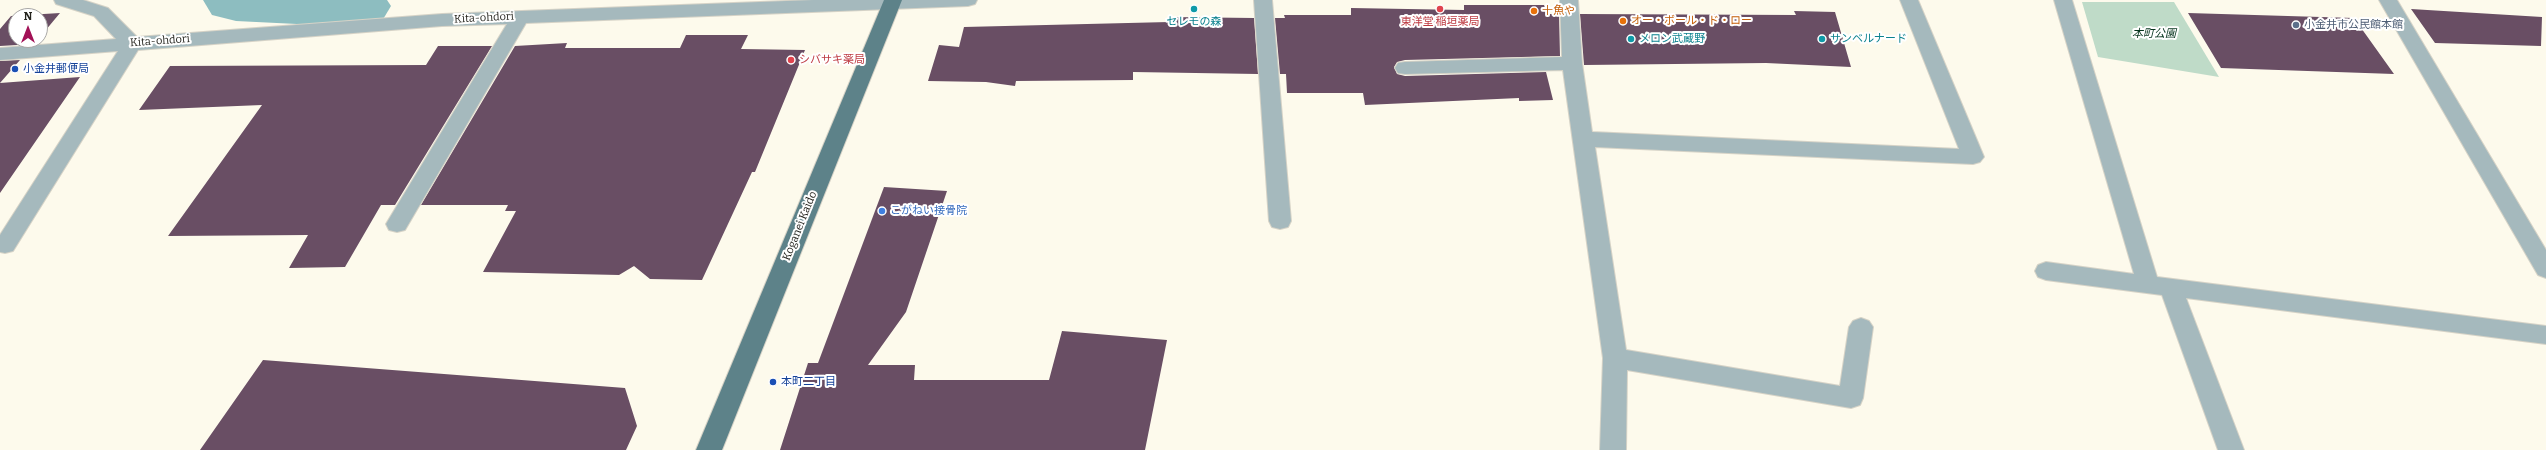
<!DOCTYPE html>
<meta charset="utf-8">
<style>
body{margin:0}
#map{position:relative;width:2546px;height:450px;overflow:hidden;background:#fdfaec;font-family:Bitter,serif}
canvas{display:block}
.north{position:absolute;left:8px;top:8px;width:40px;height:40px;box-sizing:border-box;background:#fff;border:1px solid #a8a7a5;border-radius:50%;rotate:0deg;font-size:11px;font-weight:700;line-height:16px;text-align:center;color:#25241e}
.north::after{content:'';display:block;margin:auto;width:14px;height:18px;background:#a21156;clip-path:polygon(50% 0,100% 100%,50% 72%,0 100%)}
</style>
<div id="map">
<canvas width="2546" height="450"></canvas>
<div class="north">N</div>
</div>
<script>
const ctx = document.querySelector('canvas').getContext('2d');
ctx.lineJoin = 'round';
function paint(path, color) {
  ctx.fillStyle = color;
  ctx.fill(path, 'evenodd');
}
function toPath(rows) {
  const path = new Path2D();
  for (const r of rows) {
    path.moveTo(r[0], r[1]);
    for (let i = 2; i < r.length; i += 2) path.lineTo(r[i], r[i + 1]);
  }
  return path;
}
function strokePath(path, color, width, dash) {
  ctx.strokeStyle = color;
  ctx.lineWidth = width;
  ctx.lineCap = dash ? 'butt' : 'round';
  ctx.setLineDash(dash || []);
  ctx.stroke(path);
}
function write(font, color, halo, rows, align = 'center') {
  ctx.font = font + ' Bitter,"Noto Sans JP",serif';
  ctx.lineWidth = 4;
  ctx.setLineDash([]);
  ctx.textBaseline = 'middle';
  ctx.strokeStyle = halo;
  ctx.fillStyle = color;
  for (const [text, x, y, turn = 0] of rows) {
    ctx.save();
    ctx.translate(x, y);
    ctx.rotate((+turn || 0) * Math.PI / 180);
    ctx.textAlign = isNaN(turn) ? turn : align;
    if (halo) ctx.strokeText(text, 0, 0);
    ctx.fillText(text, 0, 0);
    ctx.restore();
  }
}
const green = toPath([
 [2082,2,2174,2,2219,77,2098,57]
]);
const river = toPath([
 [203,0,387,0,391,6,382,21,358,27,236,21,212,15,203,0]
]);
const building = toPath([
 [1464,5,1544,5,1547,14,1559,14,1560,56,1405,60,1397,62,1394,67,1397,74,1405,76,1546,72,1553,100,1519,101,1519,98,1365,105,1363,93,1287,93,1286,74,1280,74,1275,18,1285,18,1284,15,1351,15,1351,8,1464,10],
 [2411,9,2542,17,2541,46,2435,43],
 [1794,11,1835,12,1851,67,1766,63,1584,65,1580,14,1796,15],
 [60,13,40,37,40,16,16,16,16,40,37,40,34,44,0,46,0,29,11,16],
 [2188,13,2354,18,2394,74,2221,68],
 [1169,17,1254,18,1258,74,1133,72,1133,80,1016,81,1015,86,986,82,928,81,939,45,959,47,964,27,1169,22],
 [686,35,748,35,741,49,805,50,755,172,752,172,702,280,650,279,634,266,619,275,483,272,516,211,505,211,508,205,421,205,515,46,567,43,565,48,680,48],
 [438,46,492,46,395,205,381,205,345,267,289,268,308,235,168,236,262,105,139,110,170,66,426,65],
 [20,60,0,83,0,61],
 [80,77,0,193,0,83],
 [884,187,947,191,906,312,868,365,915,365,914,380,1049,380,1062,331,1167,340,1145,450,780,450,808,363,818,363],
 [263,360,625,388,637,426,626,450,200,450]
]);
const minor = toPath([
 [54,0,83,0,108,8,137,37,442,14,813,0,977,0,975,4,968,6,526,23,405,230,397,232,389,230,386,224,507,24,442,26,138,50,13,251,5,253,0,252,0,235,118,51,0,60,0,48,116,39,94,16,56,4,54,0],
 [1254,0,1272,0,1291,221,1288,227,1280,229,1272,227,1269,221,1254,0],
 [1560,0,1578,0,1582,63,1592,132,1959,149,1900,0,1918,0,1984,157,1980,162,1973,164,1595,147,1626,350,1840,386,1849,327,1853,321,1861,318,1869,321,1873,327,1863,398,1860,405,1851,408,1627,370,1626,450,1600,450,1603,358,1563,70,1405,74,1398,73,1395,68,1398,63,1405,62,1562,57,1560,0],
 [2054,0,2072,0,2157,277,2546,326,2546,344,2186,298,2244,450,2218,450,2162,295,2046,280,2038,277,2035,271,2038,265,2046,262,2134,274,2054,0],
 [2379,0,2397,0,2546,250,2546,278,2538,275,2379,0]
]);
const major = toPath([
 [884,0,902,0,722,450,696,450,884,0]
]);
const markers = [
 [1194,9,4,"#0f9aa8"],
 [1440,9,4,"#e0444e"],
 [1534,11,4,"#e8710a"],
 [1623,21,4,"#e8710a"],
 [2296,25,4,"#5c6f8a"],
 [1631,39,4,"#0f9aa8"],
 [1822,39,4,"#0f9aa8"],
 [791,60,4,"#e0444e"],
 [15,69,4,"#1a4fb4"],
 [882,211,4,"#3f7fe0"],
 [773,382,4,"#1a4fb4"]
];
const foodNames = [
 ["十魚や",1542,11],
 ["オー・ボール・ド・ロー",1631,21]
];
const streetNames = [
 ["Kita-ohdori",484,18,-3],
 ["Kita-ohdori",160,41,-4],
 ["Koganei Kaido",800,226,-68]
];
const cultureNames = [
 ["セレモの森",1194,22,"center"],
 ["メロン武蔵野",1639,39],
 ["サンベルナード",1830,39]
];
const healthNames = [
 ["東洋堂 稲垣薬局",1440,22],
 ["シバサキ薬局",799,60,"left"]
];
const serviceNames = [
 ["小金井市公民館本館",2304,25]
];
const parkNames = [
 ["本町公園",2154,34]
];
const transitNames = [
 ["小金井郵便局",23,69],
 ["本町二丁目",781,382]
];
const shopNames = [
 ["こがねい接骨院",890,211]
];
paint(green, '#bfdbc8');
paint(river, '#8dbdc0');
paint(building, '#694e64');
strokePath(minor, '#d6d3c7', 2);
strokePath(major, '#d6d3c7', 2);
paint(minor, '#a5b9bd');
paint(major, '#5d8289');
for (const [x, y, r, color] of markers) {
  const dot = new Path2D();
  dot.arc(x, y, r, 0, 2 * Math.PI);
  ctx.fillStyle = color;
  ctx.fill(dot);
  strokePath(dot, '#fff', 1.5);
}
write('11px', '#c56008', '#fff', foodNames, 'left');
write('11px', '#25241e', '#fff', streetNames);
write('11px', '#0d838f', '#fff', cultureNames, 'left');
write('11px', '#be3a42', '#fff', healthNames);
write('11px', '#4e5e75', '#fff', serviceNames, 'left');
write('italic 11px', '#04331c', '#fff', parkNames);
write('11px', '#164399', '#fff', transitNames, 'left');
write('11px', '#366cbe', '#fff', shopNames, 'left');
</script>
